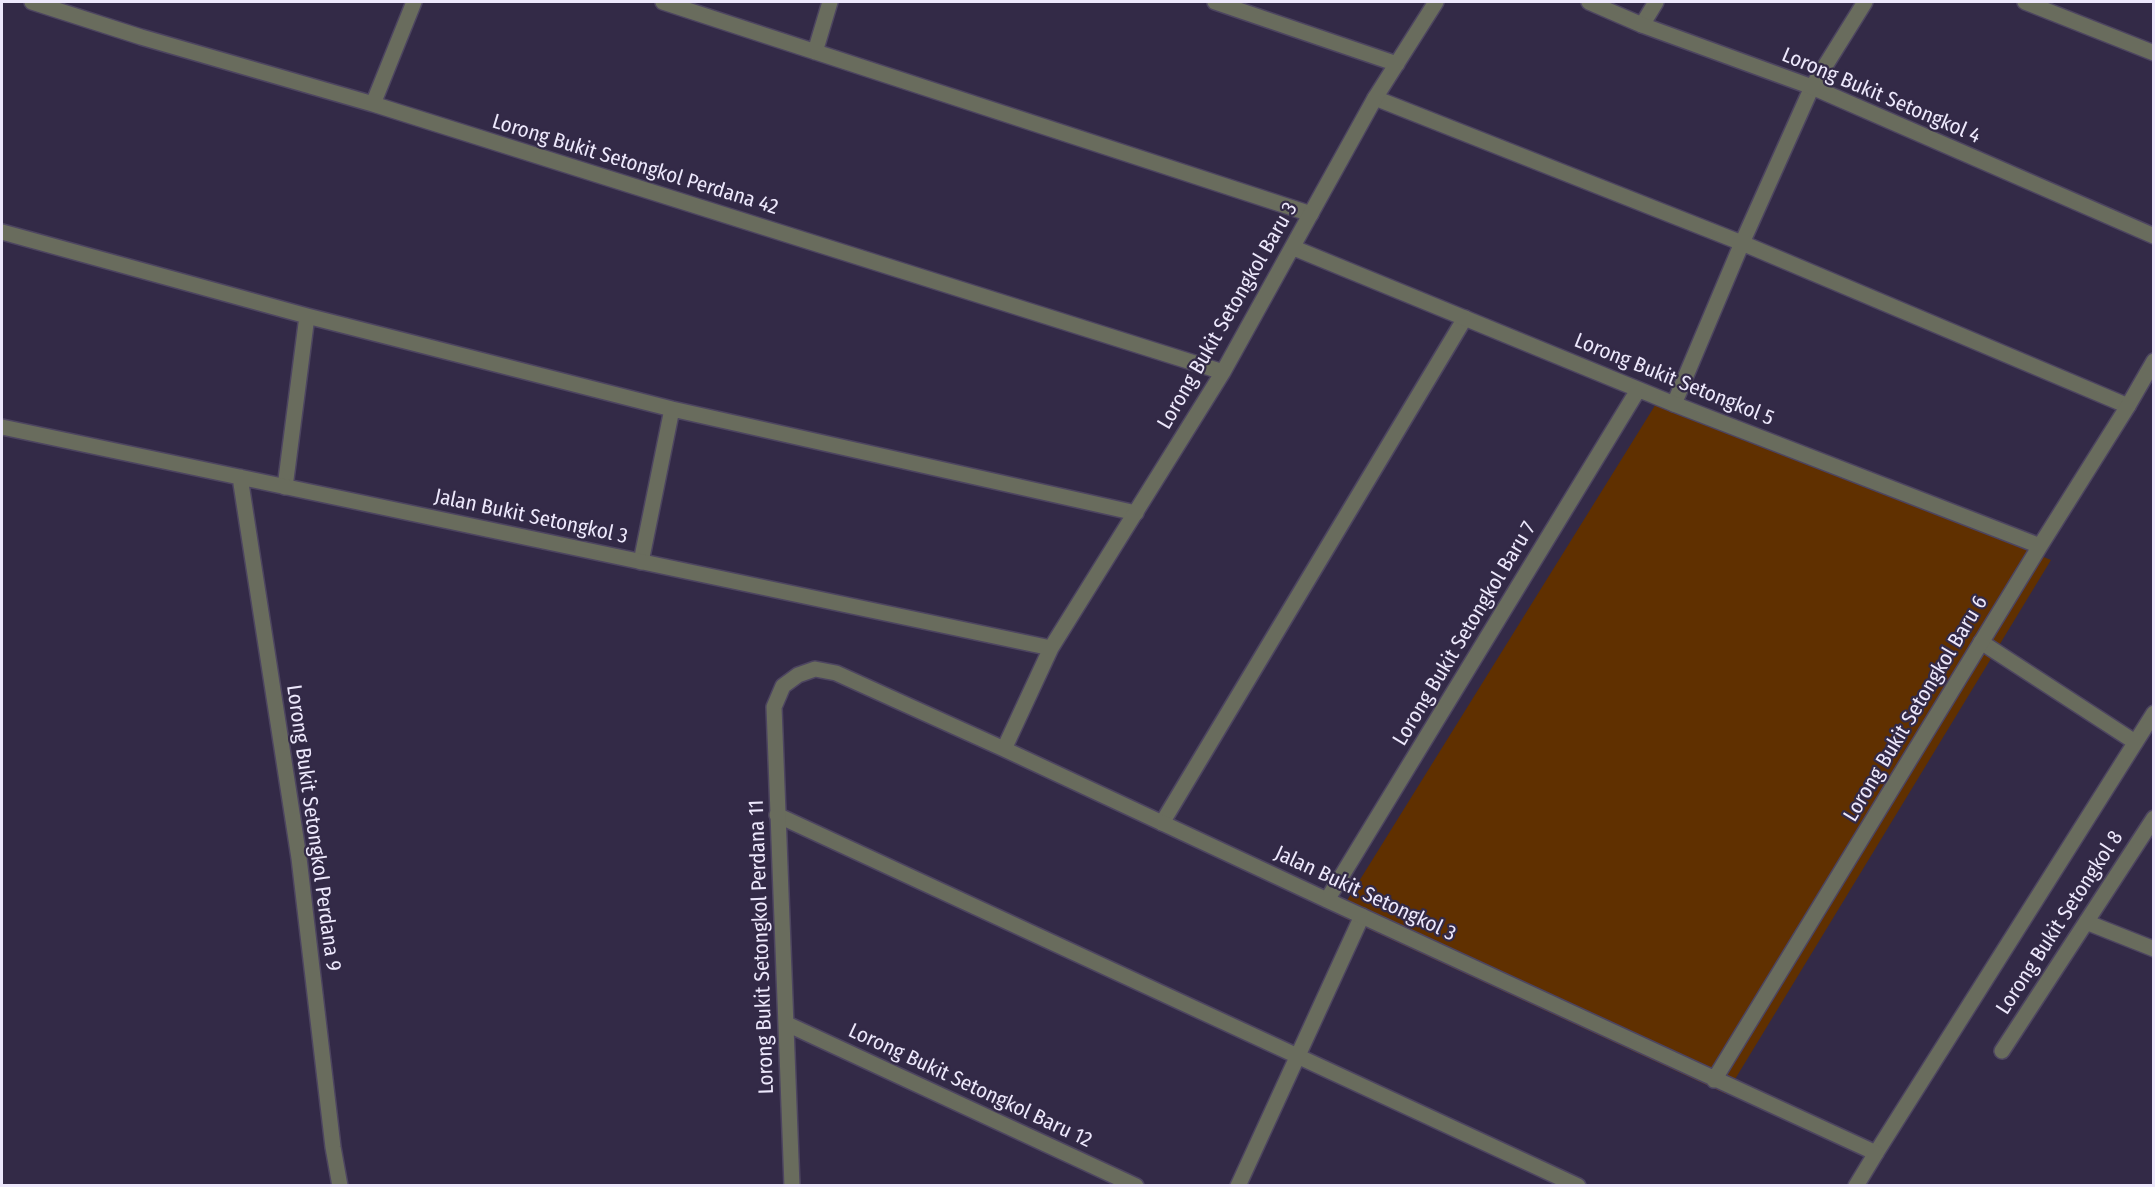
<!DOCTYPE html>
<style>
body{margin:0}
#map{position:relative;width:2155px;height:1187px;overflow:hidden;background:#332a47;font-family:"Fira Sans Condensed",sans-serif}
canvas{display:block}
.frame{position:absolute;inset:0;border:3px solid #ede8fc;pointer-events:none}
</style>
<div id="map">
<canvas width="2155" height="1187"></canvas>
<div class="frame"></div>
</div>
<script>
const ctx = document.querySelector('canvas').getContext('2d');
ctx.lineJoin = 'round';
function paint(path, color) {
  ctx.fillStyle = color;
  ctx.fill(path, 'evenodd');
}
function toPath(rows) {
  const path = new Path2D();
  for (const r of rows) {
    path.moveTo(r[0], r[1]);
    for (let i = 2; i < r.length; i += 2) path.lineTo(r[i], r[i + 1]);
  }
  return path;
}
function strokePath(path, color, width, dash) {
  ctx.strokeStyle = color;
  ctx.lineWidth = width;
  ctx.lineCap = dash ? 'butt' : 'round';
  ctx.setLineDash(dash || []);
  ctx.stroke(path);
}
function write(font, color, halo, rows, align = 'center') {
  ctx.font = font + ' "Fira Sans Condensed",sans-serif';
  ctx.lineWidth = 4.5;
  ctx.setLineDash([]);
  ctx.textBaseline = 'middle';
  ctx.strokeStyle = halo;
  ctx.fillStyle = color;
  for (const [text, x, y, turn = 0] of rows) {
    ctx.save();
    ctx.translate(x, y);
    ctx.rotate((+turn || 0) * Math.PI / 180);
    ctx.textAlign = isNaN(turn) ? turn : align;
    if (halo) ctx.strokeText(text, 0, 0);
    ctx.fillText(text, 0, 0);
    ctx.restore();
  }
}
const green = toPath([
 [1659,399,1702,420,2051,560,1726,1094,1338,915]
]);
const service = toPath([
 [663,2,1311,214],
 [2025,2,2154,53],
 [1642,25,1656,2],
 [815,52,830,2],
 [1375,98,1742,243,2128,406],
 [2,232,307,316,672,409,1136,513],
 [1674,404,1742,243,1812,87],
 [285,487,307,316],
 [641,562,672,409],
 [1981,642,2135,742],
 [777,815,1578,1186],
 [1162,823,1465,318],
 [1876,1153,2154,713],
 [1238,1186,1362,916]
]);
const minor = toPath([
 [32,2,141,37,373,104,1223,372],
 [1215,2,1397,64],
 [1589,2,1642,25,1812,87,2154,236],
 [1812,87,1865,2],
 [373,104,414,2],
 [1294,248,1674,404,2040,546],
 [2,427,1051,648],
 [240,477,299,858,333,1147,340,1186],
 [1004,749,1051,648,1223,372,1375,98,1436,2],
 [1327,900,1638,390],
 [2086,922,2154,949],
 [787,1024,1136,1186],
 [2002,1051,2154,818],
 [1714,1080,2040,546,2128,406,2154,361],
 [792,1186,774,707,783,686,798,675,815,669,836,673,1004,749,1327,900,1876,1153,1856,1186]
]);
const streetNames = [
 ["Lorong Bukit Setongkol 4",1881,96,23],
 ["Lorong Bukit Setongkol Perdana 42",635,165,17],
 ["Lorong Bukit Setongkol Baru 3",1228,316,-60],
 ["Lorong Bukit Setongkol 5",1674,380,22],
 ["Jalan Bukit Setongkol 3",531,517,12],
 ["Lorong Bukit Setongkol Baru 7",1465,634,-59],
 ["Lorong Bukit Setongkol Baru 6",1916,709,-59],
 ["Lorong Bukit Setongkol Perdana 9",313,828,82],
 ["Jalan Bukit Setongkol 3",1365,894,25],
 ["Lorong Bukit Setongkol 8",2060,923,-57],
 ["Lorong Bukit Setongkol Perdana 11",762,947,-92],
 ["Lorong Bukit Setongkol Baru 12",970,1086,25]
];
paint(green, '#603000');
strokePath(service, '#4d4560', 18);
strokePath(minor, '#4d4560', 18);
strokePath(service, '#696c5d', 15);
strokePath(minor, '#696c5d', 15);
write('21px', '#ede8fc', '#332a47', streetNames);
</script>
